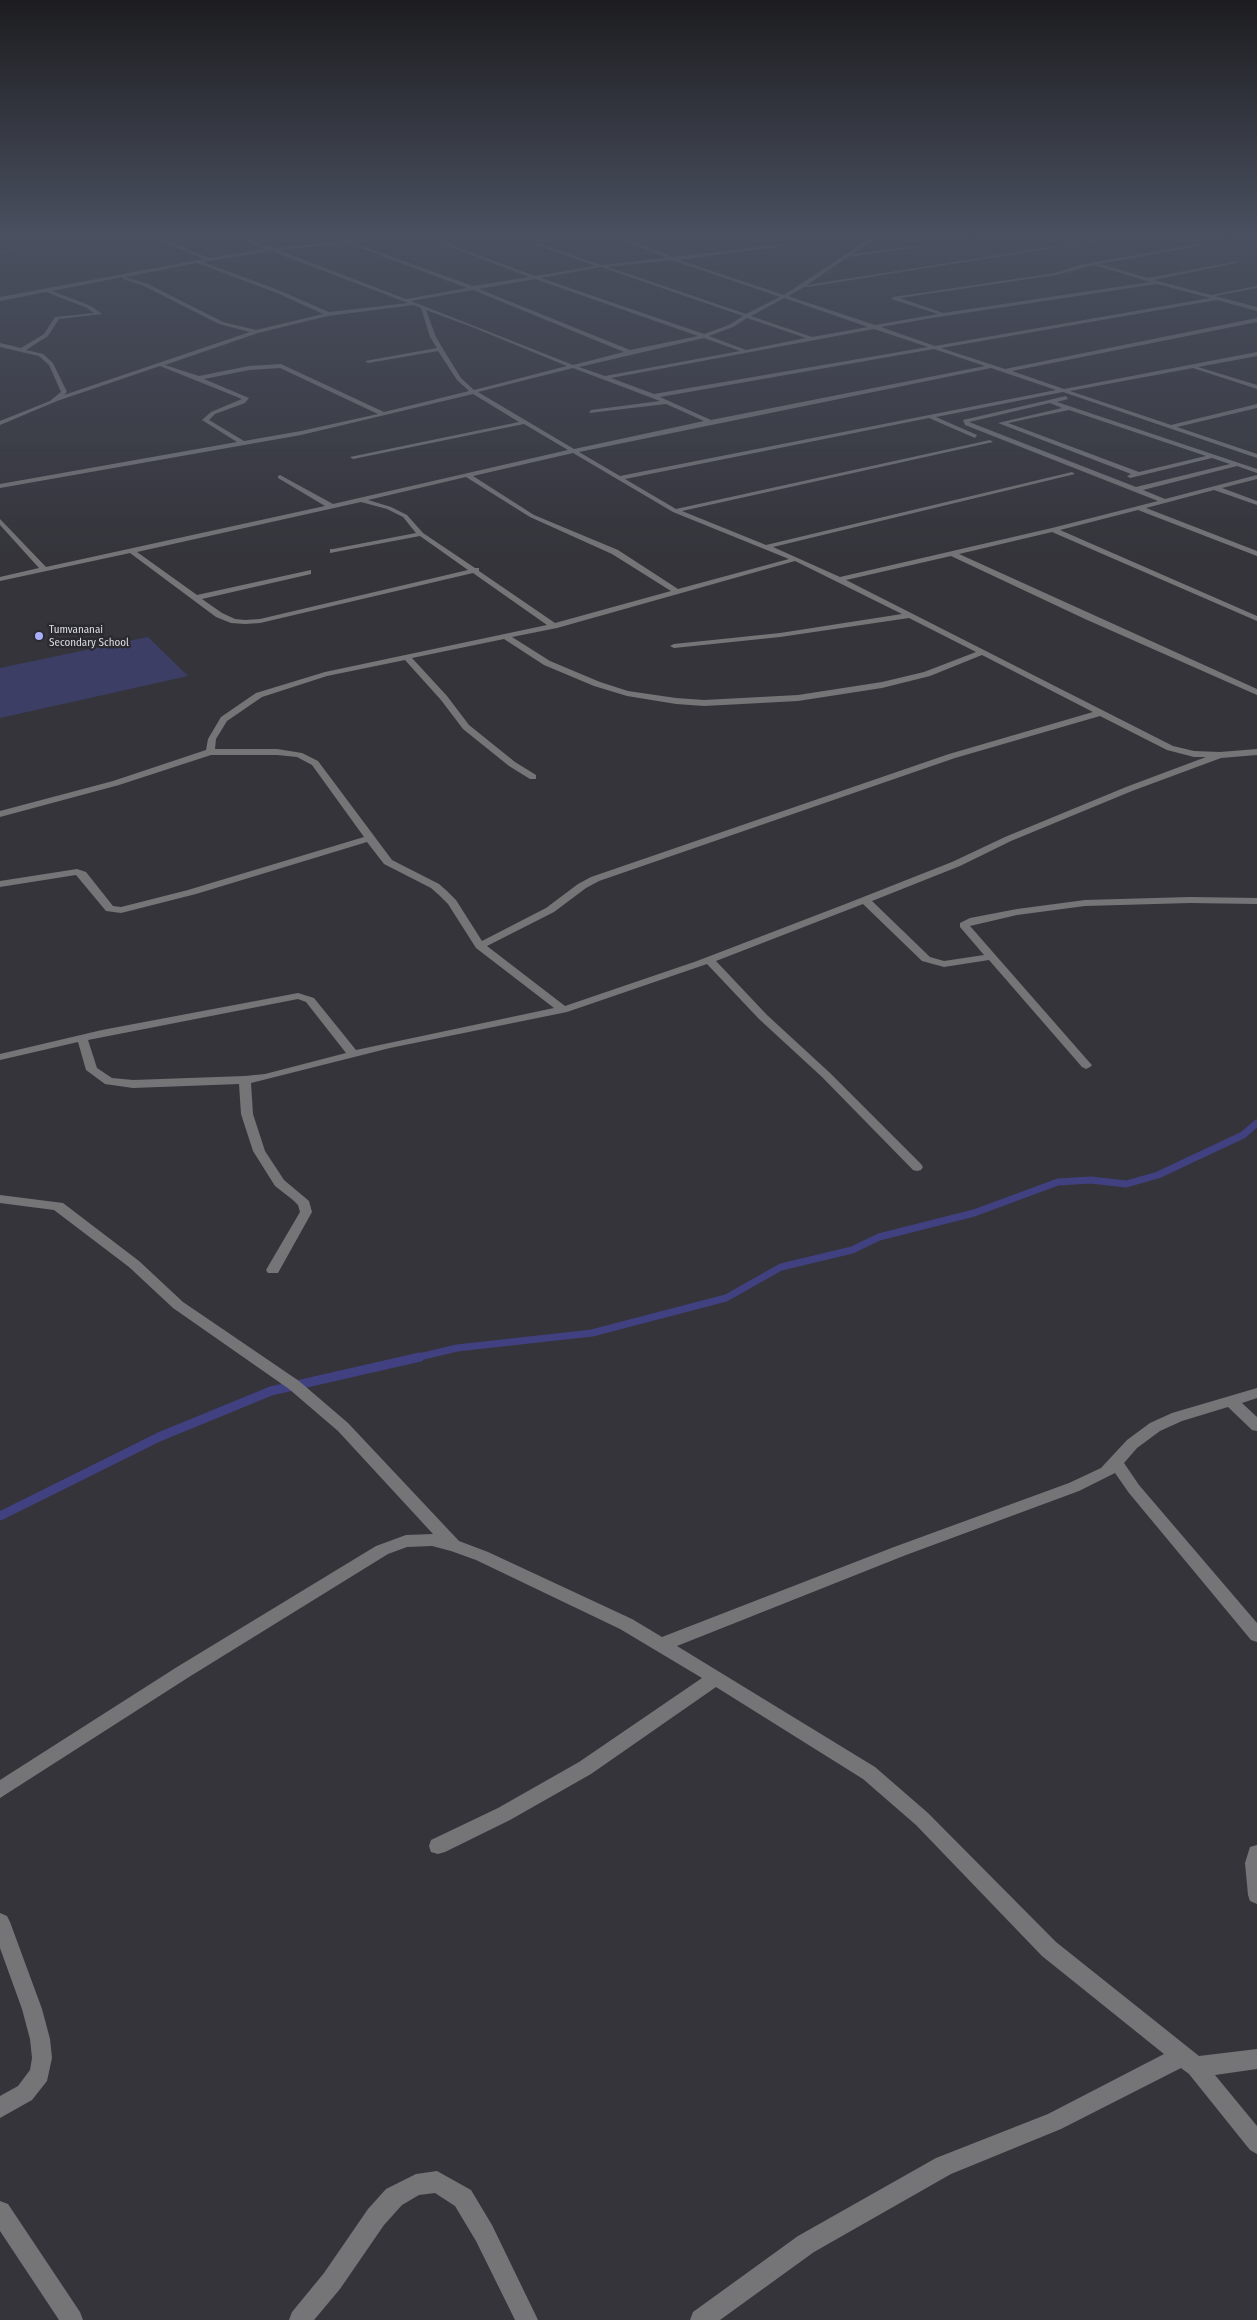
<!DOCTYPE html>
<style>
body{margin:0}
canvas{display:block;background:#34343a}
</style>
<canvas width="1257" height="2320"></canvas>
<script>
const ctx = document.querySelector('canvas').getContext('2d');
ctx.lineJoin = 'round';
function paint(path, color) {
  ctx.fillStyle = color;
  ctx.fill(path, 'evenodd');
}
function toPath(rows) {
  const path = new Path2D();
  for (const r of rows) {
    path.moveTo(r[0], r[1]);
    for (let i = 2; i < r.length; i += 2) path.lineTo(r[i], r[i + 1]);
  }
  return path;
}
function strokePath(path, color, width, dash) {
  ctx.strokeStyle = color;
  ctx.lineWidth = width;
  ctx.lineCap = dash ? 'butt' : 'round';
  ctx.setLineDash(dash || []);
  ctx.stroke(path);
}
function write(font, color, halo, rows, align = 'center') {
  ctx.font = font + ' "Fira Sans Condensed",sans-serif';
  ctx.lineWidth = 5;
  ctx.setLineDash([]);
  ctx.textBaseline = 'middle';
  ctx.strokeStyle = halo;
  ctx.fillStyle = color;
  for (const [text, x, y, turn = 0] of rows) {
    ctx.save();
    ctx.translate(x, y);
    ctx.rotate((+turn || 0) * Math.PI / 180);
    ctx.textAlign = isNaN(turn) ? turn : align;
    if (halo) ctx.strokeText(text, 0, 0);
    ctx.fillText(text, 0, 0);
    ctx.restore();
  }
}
const green = toPath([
 [148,637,188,676,0,718,0,668]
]);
const streamFar2 = toPath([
 [1213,237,1257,247],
 [0,253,18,246,73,240,71,237]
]);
const streamFar1 = toPath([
 [415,1358,457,1348,592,1333,726,1298,781,1267,852,1250,879,1237,974,1213,1058,1182,1091,1180,1126,1184,1158,1175,1243,1135,1257,1123]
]);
const stream = toPath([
 [0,1516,159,1437,271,1391,420,1357]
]);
const minor = toPath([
 [152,237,157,237,209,258,265,249,236,237,241,237,272,248,348,241,473,286,529,277,425,237,430,237,535,276,595,266,515,237,520,237,601,265,667,258,616,237,621,237,673,257,848,237,679,260,784,295,872,237,876,237,853,254,988,237,848,257,807,285,1113,237,1121,237,808,287,806,286,788,296,875,325,938,314,891,299,893,297,1055,273,1079,265,1197,244,1199,246,1100,264,1148,278,1238,261,1236,263,1154,280,1211,295,1257,286,1257,288,1215,296,1257,307,1257,311,1217,300,941,348,1005,369,1257,318,1257,322,1012,371,1064,389,1257,352,1257,356,1198,367,1257,385,1257,389,1193,368,1070,391,1171,425,1257,404,1257,408,1177,427,1257,454,1257,458,1063,392,936,417,977,435,975,438,929,418,625,479,676,509,990,440,993,442,682,511,766,545,1072,472,1075,474,773,547,840,577,1052,528,1158,501,965,425,963,420,1066,396,1068,399,1057,402,1257,469,1257,473,1237,466,1143,490,1165,499,1257,475,1257,479,1222,488,1257,501,1257,505,1214,490,1146,508,1257,551,1257,556,1138,510,1060,530,1257,616,1257,621,1052,532,959,554,1257,689,1257,695,1085,619,951,556,846,580,1173,746,1194,751,1220,752,1257,749,1257,755,1221,758,1132,791,1011,841,960,866,872,901,930,957,944,961,984,955,960,927,960,923,970,918,1017,909,1085,900,1190,897,1257,898,1257,904,1190,903,1085,906,1017,915,970,926,1090,1063,1092,1065,1090,1067,1086,1069,1082,1067,989,960,944,967,922,961,863,904,716,961,767,1015,830,1073,921,1164,923,1167,921,1170,917,1171,913,1170,822,1077,759,1019,707,964,567,1012,390,1048,251,1083,253,1114,265,1151,284,1180,309,1201,312,1212,278,1273,268,1273,266,1270,300,1212,298,1205,293,1200,275,1186,253,1151,241,1114,239,1084,133,1088,105,1084,86,1070,78,1042,0,1060,0,1054,102,1030,298,993,314,998,356,1050,554,1008,476,948,448,904,439,895,431,888,384,864,367,842,196,894,121,913,106,911,76,875,0,887,0,881,77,869,86,872,113,906,121,907,188,890,364,837,312,765,297,757,277,755,211,755,119,785,0,817,0,811,113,781,206,750,208,739,221,717,256,693,325,672,547,625,473,573,260,623,245,624,231,623,216,617,130,553,0,581,0,577,39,568,0,525,0,519,46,567,325,506,278,478,278,476,280,475,333,504,568,450,524,424,353,459,350,457,519,422,473,394,301,435,0,488,0,484,237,442,202,420,211,412,242,399,160,366,57,401,0,425,0,421,50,401,61,392,49,365,39,356,0,347,0,343,21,348,44,334,55,317,94,313,87,308,46,292,0,301,0,297,204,259,152,237],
 [348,243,467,288,406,299,278,250,348,243],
 [271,251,408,303,329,312,281,291,203,262,271,251],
 [672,260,780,297,746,314,608,267,672,260],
 [197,263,277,293,323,314,256,330,223,322,148,284,125,277,197,263],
 [1094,265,1150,282,943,313,900,298,1056,275,1094,265],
 [601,267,743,316,729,325,704,334,541,278,601,267],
 [123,277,123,279,144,286,219,324,250,332,64,395,67,392,53,363,43,354,26,350,48,336,59,319,102,314,91,306,52,291,123,277],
 [535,279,698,336,630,350,479,289,535,279],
 [1157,284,1210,298,935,346,881,327,932,318,1157,284],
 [473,290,624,352,573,365,411,301,473,290],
 [784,298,868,327,812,337,751,316,784,298],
 [414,305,421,308,430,337,437,348,365,361,368,363,438,351,457,380,469,391,384,412,281,364,249,366,199,376,165,365,258,333,328,316,414,305],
 [426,310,472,327,567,366,474,390,461,378,446,354,436,337,426,310],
 [747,318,806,338,746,350,709,336,733,327,747,318],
 [874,329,928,347,654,394,611,378,874,329],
 [704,338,740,351,605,376,579,367,704,338],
 [934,349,985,366,711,420,660,397,934,349],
 [280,368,378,414,301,431,244,441,209,420,215,414,245,403,249,398,204,379,249,370,280,368],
 [573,368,660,401,591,410,589,413,666,404,704,421,574,449,478,392,573,368],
 [991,368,1056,390,620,476,579,452,991,368],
 [1050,403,1062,408,998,423,1131,474,1127,476,1130,478,1212,458,1230,464,1136,487,969,422,1050,403],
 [1069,410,1206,456,1139,472,1008,423,1069,410],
 [573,453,673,512,789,559,678,589,618,550,534,515,473,476,573,453],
 [466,477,530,517,612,554,671,591,555,623,479,571,479,568,475,568,423,533,407,515,391,507,368,500,466,477],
 [361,502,387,509,403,517,416,533,333,549,330,549,330,553,420,536,468,570,260,619,245,620,235,619,222,613,202,599,311,574,311,570,197,595,137,552,361,502],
 [795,561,902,614,780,633,674,644,670,646,674,648,780,637,909,618,976,652,924,672,882,682,798,695,704,700,676,698,628,691,600,682,550,661,512,637,557,628,795,561],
 [504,639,544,665,594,686,627,696,676,704,704,706,798,701,882,688,930,676,982,655,1093,712,949,754,591,877,578,884,546,908,482,941,456,900,447,891,439,884,392,860,318,761,302,753,277,749,215,749,216,739,227,721,262,697,327,676,405,660,441,700,463,729,509,766,530,779,536,779,536,775,515,762,469,725,447,696,412,658,504,639],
 [1100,716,1167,750,1194,757,1206,757,1126,787,1005,837,952,862,848,903,697,961,565,1006,487,946,554,912,586,888,599,881,955,758,1100,716],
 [298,999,306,1002,346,1053,265,1074,245,1076,133,1080,112,1078,97,1068,88,1040,298,999],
 [0,1195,63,1203,139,1261,183,1302,299,1381,348,1423,459,1541,488,1552,632,1619,662,1637,894,1547,1069,1483,1101,1468,1127,1440,1150,1423,1172,1413,1257,1388,1257,1398,1242,1403,1257,1417,1257,1431,1252,1430,1228,1407,1182,1421,1160,1431,1137,1448,1124,1463,1139,1485,1257,1623,1257,1642,1251,1640,1129,1493,1115,1473,1079,1491,906,1555,677,1646,875,1767,928,1813,1056,1942,1199,2056,1257,2049,1257,2069,1215,2075,1257,2126,1257,2154,1250,2150,1189,2074,1181,2068,1061,2129,951,2174,814,2252,720,2320,690,2320,693,2312,798,2236,936,2158,1048,2114,1164,2054,1042,1956,916,1825,863,1779,716,1687,591,1774,510,1820,445,1852,438,1854,431,1852,429,1846,431,1840,498,1808,579,1762,702,1678,620,1629,476,1560,451,1551,432,1546,407,1547,388,1554,189,1677,0,1798,0,1780,177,1667,376,1546,406,1535,433,1534,338,1431,289,1389,173,1308,129,1267,54,1210,0,1203,0,1195],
 [1257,1845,1257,1904,1250,1901,1248,1895,1245,1863,1250,1847,1257,1845],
 [0,1913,7,1916,10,1922,42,2009,50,2039,52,2058,47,2081,32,2100,0,2118,0,2096,18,2086,30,2070,32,2058,30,2039,22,2009,0,1948,0,1913],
 [437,2171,471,2190,492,2225,538,2320,515,2320,476,2241,455,2206,435,2193,419,2195,402,2205,384,2225,340,2289,314,2320,289,2320,292,2312,324,2273,368,2209,386,2189,416,2174,437,2171],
 [0,2201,8,2204,80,2312,83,2320,59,2320,0,2231,0,2201]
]);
const markers = [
 [39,636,5,"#abaffb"]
];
const farPoinames = [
 ["Tumvananai",49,630],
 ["Secondary School",49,643]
];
paint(green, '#3c3e66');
strokePath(streamFar2, '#414081', 2.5);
strokePath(streamFar1, '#414081', 7);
strokePath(stream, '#414081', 9);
paint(minor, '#757578');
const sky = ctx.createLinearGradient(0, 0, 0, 561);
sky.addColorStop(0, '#1d1d20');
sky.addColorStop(0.42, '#4a5060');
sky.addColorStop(1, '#4a506000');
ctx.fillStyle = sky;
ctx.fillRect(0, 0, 1257, 561);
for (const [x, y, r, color] of markers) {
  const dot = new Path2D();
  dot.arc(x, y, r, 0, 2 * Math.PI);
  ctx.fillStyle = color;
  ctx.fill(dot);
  strokePath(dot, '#2a2a30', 2);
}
write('11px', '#dbdce0', '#2a2a30', farPoinames, 'left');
</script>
